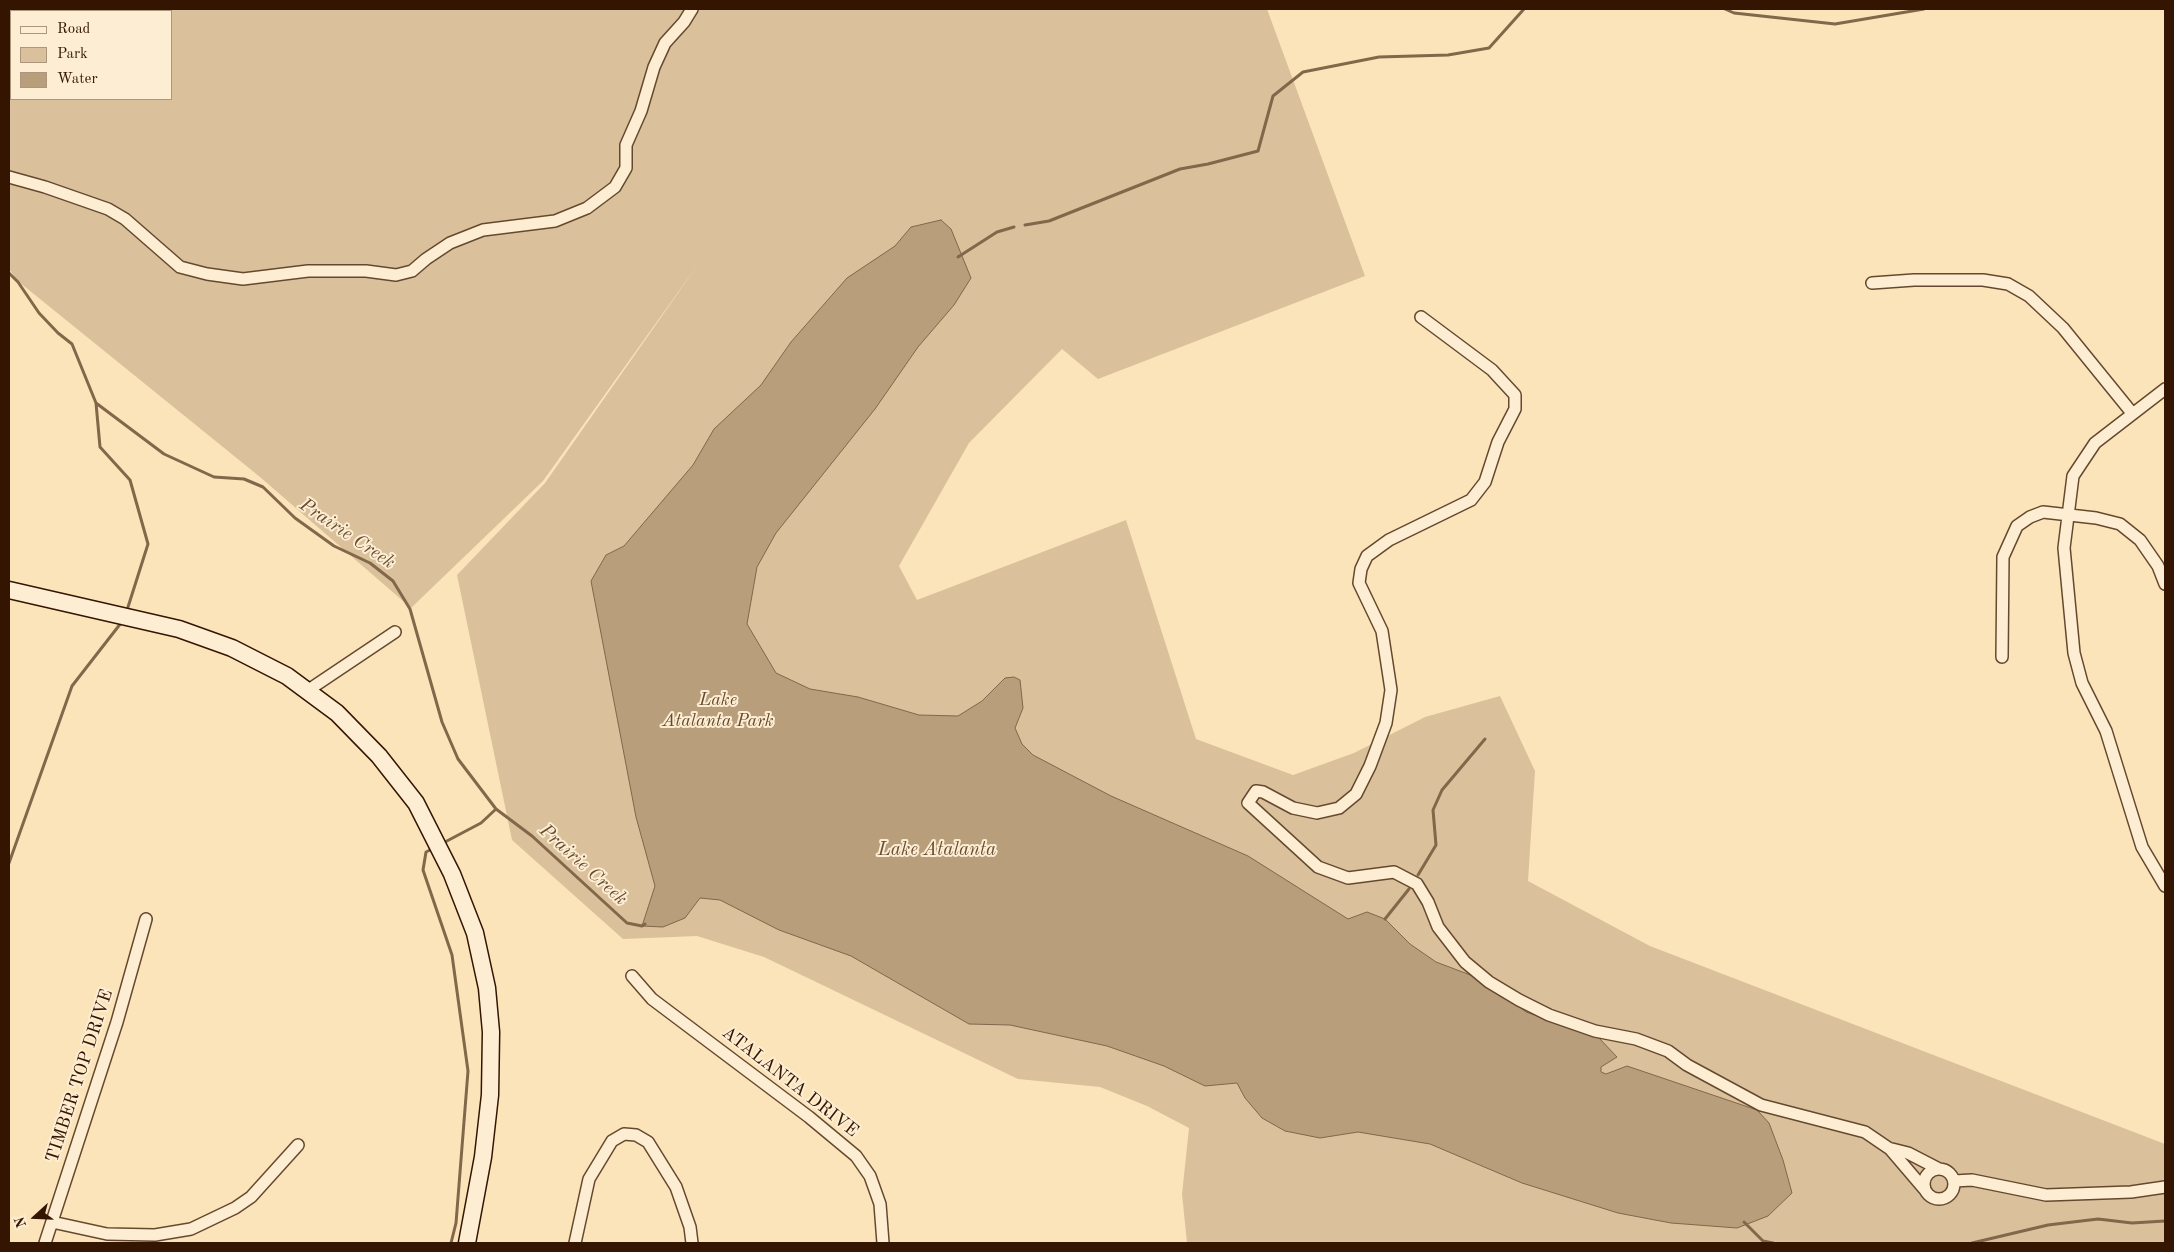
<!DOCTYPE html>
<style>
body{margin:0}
#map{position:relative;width:2174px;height:1252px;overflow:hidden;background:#fce4ba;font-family:"Old Standard TT",serif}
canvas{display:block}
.frame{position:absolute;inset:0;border:10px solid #331501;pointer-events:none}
.legend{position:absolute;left:10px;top:10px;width:162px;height:90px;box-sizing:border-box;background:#fdedd2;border:1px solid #ac977e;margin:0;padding:6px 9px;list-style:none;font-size:15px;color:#331501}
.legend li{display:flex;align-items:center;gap:10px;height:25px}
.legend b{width:25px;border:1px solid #ac977e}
.north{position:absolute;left:10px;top:1192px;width:50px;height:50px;-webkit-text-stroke:4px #fdedd2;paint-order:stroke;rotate:250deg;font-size:14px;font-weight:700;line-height:20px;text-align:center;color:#331501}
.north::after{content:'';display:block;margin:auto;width:18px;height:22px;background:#331501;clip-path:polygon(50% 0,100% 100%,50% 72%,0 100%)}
</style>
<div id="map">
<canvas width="2174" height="1252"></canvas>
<div class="frame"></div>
<ul class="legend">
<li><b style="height:6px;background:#fdedd2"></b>Road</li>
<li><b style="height:14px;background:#dac19b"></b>Park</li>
<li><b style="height:14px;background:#b89e7b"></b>Water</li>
</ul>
<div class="north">N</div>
</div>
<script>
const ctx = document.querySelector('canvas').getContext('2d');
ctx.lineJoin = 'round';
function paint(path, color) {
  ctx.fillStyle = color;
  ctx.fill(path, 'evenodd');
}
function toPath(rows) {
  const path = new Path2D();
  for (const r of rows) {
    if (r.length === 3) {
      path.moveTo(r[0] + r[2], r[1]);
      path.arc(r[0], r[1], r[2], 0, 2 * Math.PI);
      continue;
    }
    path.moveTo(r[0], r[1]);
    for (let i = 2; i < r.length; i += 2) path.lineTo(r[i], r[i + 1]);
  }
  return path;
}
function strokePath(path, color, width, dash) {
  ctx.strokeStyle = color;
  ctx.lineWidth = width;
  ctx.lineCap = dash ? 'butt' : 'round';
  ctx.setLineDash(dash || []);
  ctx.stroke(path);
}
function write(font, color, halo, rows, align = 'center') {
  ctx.font = font + ' "Old Standard TT",serif';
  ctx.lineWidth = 4;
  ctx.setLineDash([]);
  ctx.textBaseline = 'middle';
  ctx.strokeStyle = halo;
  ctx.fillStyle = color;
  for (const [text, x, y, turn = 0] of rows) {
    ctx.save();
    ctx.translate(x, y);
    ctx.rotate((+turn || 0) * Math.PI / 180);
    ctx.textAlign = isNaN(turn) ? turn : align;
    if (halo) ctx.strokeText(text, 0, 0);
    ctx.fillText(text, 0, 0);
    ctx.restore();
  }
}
const green = toPath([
 [9,9,1267,9,1365,276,1098,379,1062,349,969,443,899,566,917,600,1126,520,1196,739,1293,775,1354,753,1425,717,1500,696,1535,771,1528,881,1650,946,2165,1144,2165,1243,1187,1243,1182,1194,1189,1128,1147,1106,1100,1087,1018,1079,764,957,697,936,623,939,512,840,457,575,545,483,699,263,543,481,411,608,260,477,19,282,9,269],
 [11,11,171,11,171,99,11,99]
]);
const water = toPath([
 [941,220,951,229,971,278,954,305,918,347,875,409,776,533,757,567,747,624,776,673,810,689,858,697,919,715,958,716,982,701,1005,678,1014,677,1020,680,1023,708,1015,728,1022,744,1033,755,1111,796,1248,856,1348,919,1367,912,1385,919,1410,944,1436,962,1489,982,1526,1012,1598,1037,1617,1057,1601,1067,1601,1072,1606,1074,1627,1066,1757,1110,1769,1123,1783,1160,1792,1193,1768,1216,1737,1228,1671,1223,1618,1213,1522,1183,1430,1144,1358,1132,1320,1138,1285,1131,1262,1118,1245,1098,1237,1083,1205,1086,1164,1066,1107,1046,1010,1025,969,1024,851,956,779,930,720,900,700,898,685,918,663,927,642,926,655,886,636,817,591,581,606,555,624,546,693,465,714,429,761,385,791,342,847,278,895,246,911,227,941,220]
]);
const stream = toPath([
 [1725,9,1734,13,1835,24,1924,9],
 [1025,225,1049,221,1180,169,1208,164,1258,151,1273,96,1303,72,1379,57,1448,55,1489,48,1524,9],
 [958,257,997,232,1014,227],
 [9,273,18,282,39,313,58,333,72,344,96,403,164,454,214,477,244,479,263,487,295,518,334,546,370,563,393,581,410,609,442,722,458,759,496,809,532,836,627,923,642,926,645,924],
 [96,403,100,447,130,480,148,544,128,607],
 [445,842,481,823,496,809],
 [430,850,426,852,423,870,452,955,468,1071,456,1223,451,1243],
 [9,863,72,686,121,623],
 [1418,875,1436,845,1433,810,1442,790,1485,739],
 [1385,919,1409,889],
 [1744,1222,1763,1241,1773,1243],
 [1972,1243,2048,1225,2098,1219,2132,1223,2165,1221]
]);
const minor = toPath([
 [9,177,45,187,108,209,125,219,180,267,207,274,243,279,308,271,366,271,396,275,412,271,426,259,450,243,483,230,555,221,587,208,615,187,626,168,626,145,641,111,654,67,665,43,684,22,692,9],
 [1872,283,1914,280,1983,280,2008,284,2029,296,2063,328,2132,413],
 [1421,317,1492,370,1515,395,1515,409,1498,442,1485,482,1471,500,1389,540,1367,556,1361,569,1359,583,1382,631,1391,690,1386,723,1370,766,1356,794,1339,808,1317,813,1293,808,1263,792,1256,791,1248,803,1318,867,1348,878,1394,872,1417,884,1428,902,1438,927,1465,962,1489,982,1519,1000,1549,1015,1595,1031,1636,1039,1668,1051,1687,1065,1761,1105,1865,1132,1890,1149,1925,1190],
 [2165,389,2095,443,2073,476,2064,548,2074,653,2082,683,2106,731,2142,847,2165,886],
 [2002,657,2003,557,2017,526,2030,517,2043,512,2096,518,2120,524,2140,540,2158,566,2165,584],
 [307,691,395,632],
 [632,976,652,999,809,1117,856,1156,870,1176,880,1204,883,1243],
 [1892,1149,1908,1153,1939,1169],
 [1939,1184,15],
 [1954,1181,1972,1180,2046,1195,2131,1192,2165,1187],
 [52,1222,107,1234,155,1235,191,1229,235,1208,251,1197,298,1145],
 [45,1243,117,1022,146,919],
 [575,1243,589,1179,612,1141,624,1134,636,1135,648,1142,676,1187,690,1227,692,1243]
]);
const secondary = toPath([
 [9,590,179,629,232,648,287,676,337,713,379,756,416,803,452,874,475,933,487,988,491,1032,490,1095,483,1157,467,1243]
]);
const parkNames = [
 ["Lake",718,700],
 ["Atalanta Park",718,721]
];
const streetNames = [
 ["TIMBER TOP DRIVE",80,1076,-72],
 ["ATALANTA DRIVE",790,1082,38]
];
const waterNames = [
 ["Prairie Creek",347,534,34],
 ["Lake Atalanta",937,850],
 ["Prairie Creek",583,865,42]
];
paint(green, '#dac19b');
paint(water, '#b89e7b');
strokePath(water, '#83674a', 1);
strokePath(stream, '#83674a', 3);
strokePath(minor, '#65492f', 14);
strokePath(secondary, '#331501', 19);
strokePath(minor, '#fdedd2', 11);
strokePath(secondary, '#fdedd2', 16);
write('italic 18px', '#65492f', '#fdedd2', parkNames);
write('18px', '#331501', '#fdedd2', streetNames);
write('italic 19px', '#684c32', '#fdedd2', waterNames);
</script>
